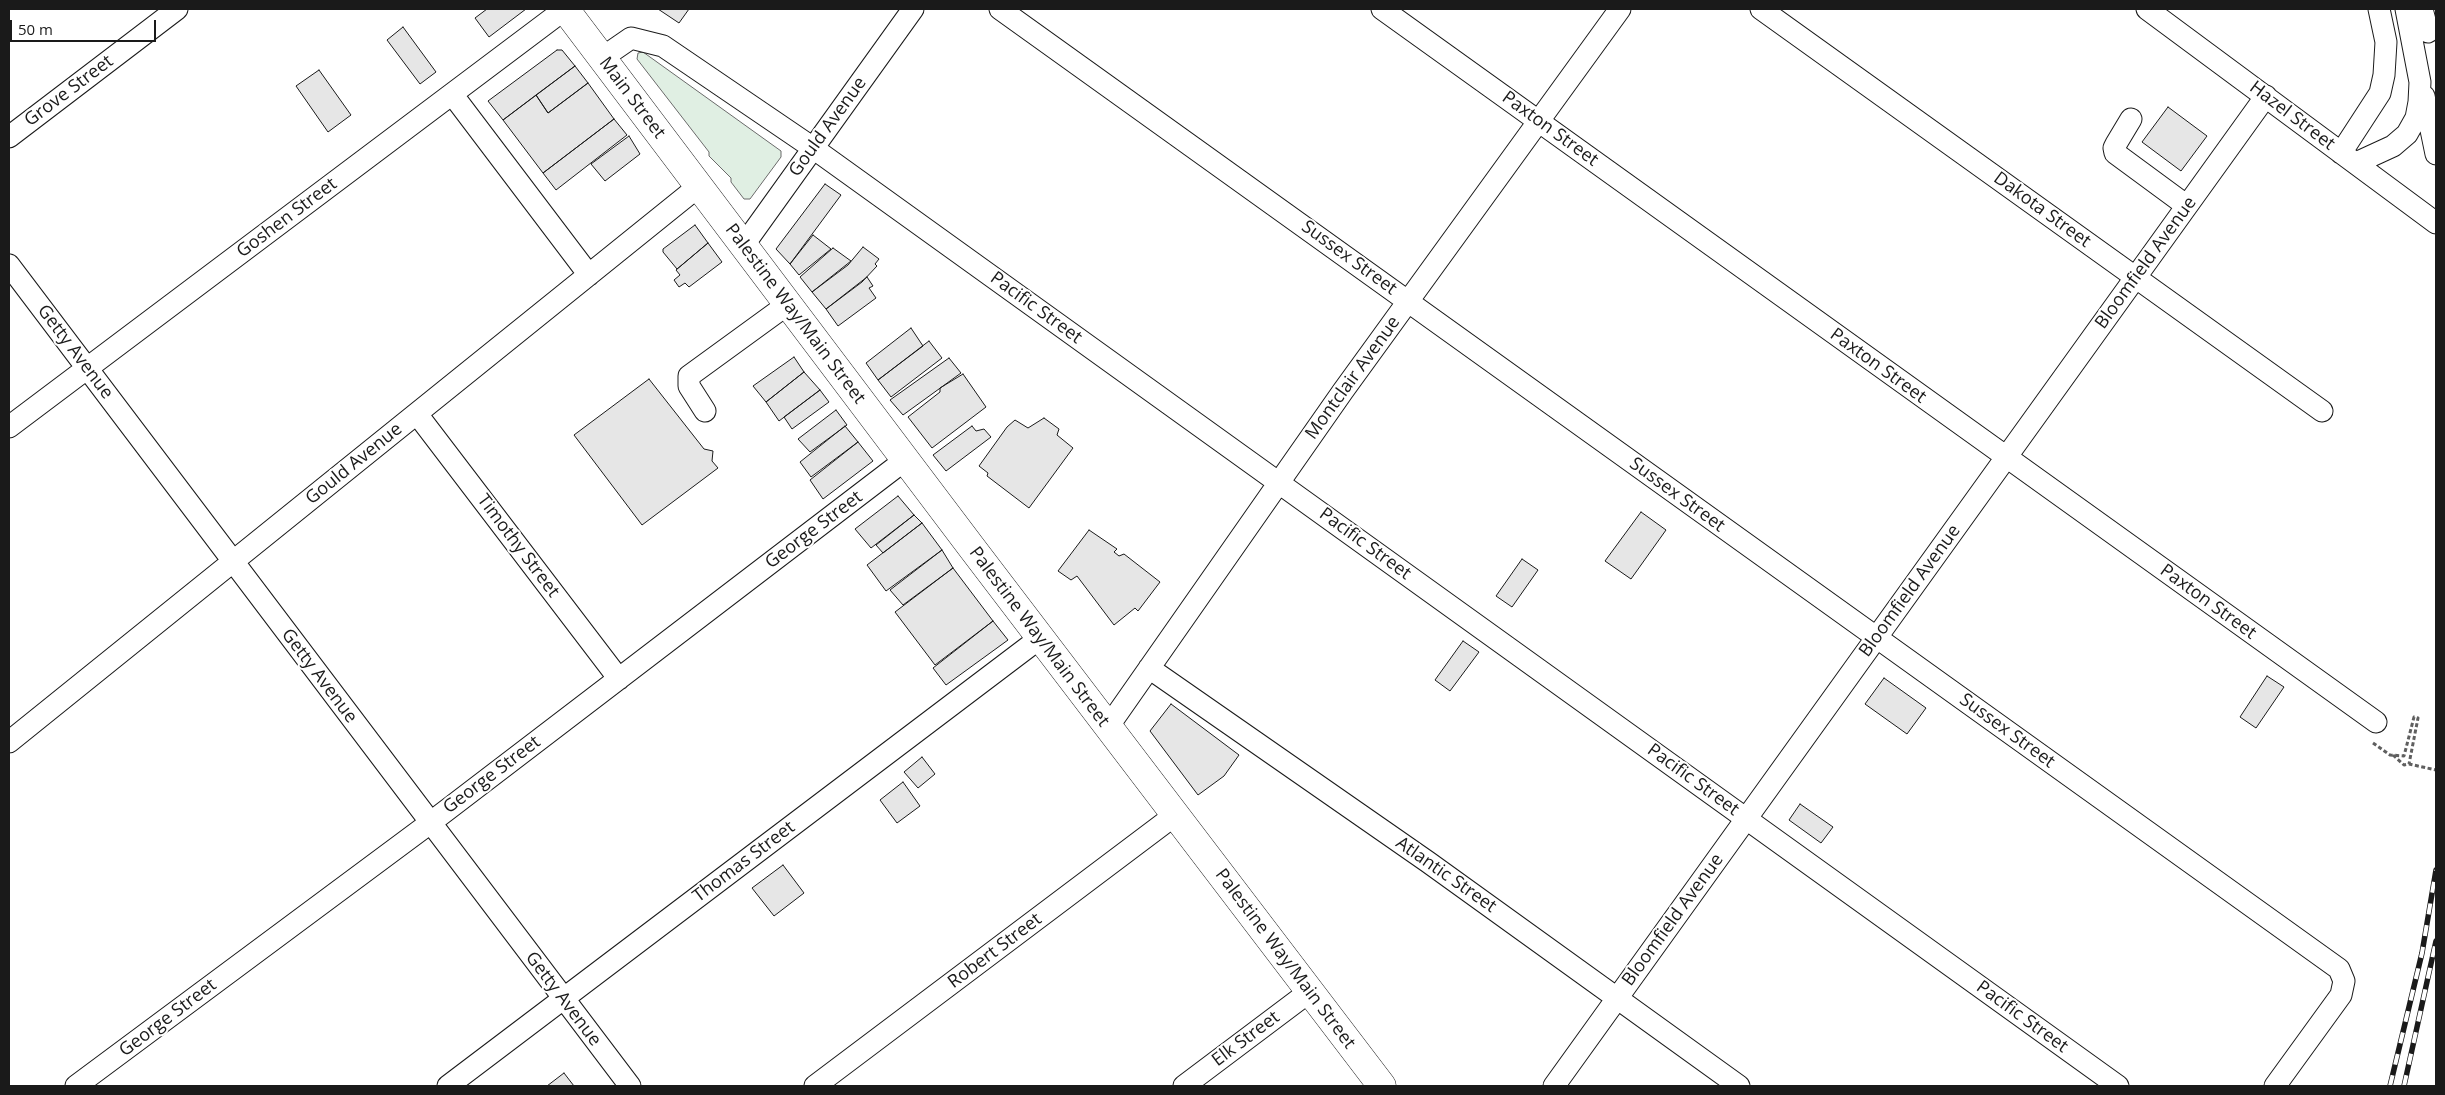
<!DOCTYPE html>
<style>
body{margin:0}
#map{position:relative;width:2445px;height:1095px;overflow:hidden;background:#fff;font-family:"Open Sans",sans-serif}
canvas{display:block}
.frame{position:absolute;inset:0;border:10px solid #1a1a1a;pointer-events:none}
.scale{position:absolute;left:10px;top:20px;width:146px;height:22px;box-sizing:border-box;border:2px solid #1a1a1a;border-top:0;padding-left:6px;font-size:15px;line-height:18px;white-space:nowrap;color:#1a1a1a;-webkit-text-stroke:4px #fff;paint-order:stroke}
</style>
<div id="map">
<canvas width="2445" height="1095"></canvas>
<div class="frame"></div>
<div class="scale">50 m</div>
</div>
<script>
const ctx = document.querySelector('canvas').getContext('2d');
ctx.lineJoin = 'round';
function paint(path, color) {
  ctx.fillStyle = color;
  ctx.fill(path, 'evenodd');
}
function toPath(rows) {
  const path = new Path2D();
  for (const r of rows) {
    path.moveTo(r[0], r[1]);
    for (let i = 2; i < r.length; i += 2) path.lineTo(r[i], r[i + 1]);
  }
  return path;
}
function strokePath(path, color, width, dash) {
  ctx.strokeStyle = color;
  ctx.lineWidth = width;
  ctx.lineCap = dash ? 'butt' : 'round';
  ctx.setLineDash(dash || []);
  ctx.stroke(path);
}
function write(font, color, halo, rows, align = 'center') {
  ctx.font = font + ' "Open Sans",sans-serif';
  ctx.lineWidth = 4;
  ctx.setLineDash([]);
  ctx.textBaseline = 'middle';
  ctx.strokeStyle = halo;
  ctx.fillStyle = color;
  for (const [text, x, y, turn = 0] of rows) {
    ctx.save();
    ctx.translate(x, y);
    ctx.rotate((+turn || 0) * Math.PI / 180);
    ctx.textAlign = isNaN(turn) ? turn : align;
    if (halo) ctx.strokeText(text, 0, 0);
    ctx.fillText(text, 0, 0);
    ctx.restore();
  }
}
const green = toPath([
 [643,52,781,151,781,157,750,199,744,199,731,182,731,178,709,156,709,152,637,59,638,53,643,52]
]);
const building = toPath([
 [487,9,526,9,489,37,475,18,487,9],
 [658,9,689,9,679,23,658,9],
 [403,27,436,72,420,84,387,40,403,27],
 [557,50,562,50,575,66,503,120,488,101,557,50],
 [575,66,588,83,548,113,536,95,575,66],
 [319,70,351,115,328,132,296,86,319,70],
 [588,83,614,119,543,173,503,120,536,95,548,113,588,83],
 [2168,107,2207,136,2181,171,2142,142,2168,107],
 [614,119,627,135,556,190,543,173,614,119],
 [629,136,640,154,605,181,591,164,629,136],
 [825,184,841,195,790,264,776,249,825,184],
 [695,225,708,243,677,269,663,252,663,249,695,225],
 [813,235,831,249,799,275,790,264,813,235],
 [708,243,722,262,689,287,685,283,679,287,674,280,680,275,676,270,708,243],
 [863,247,879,259,875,264,877,266,862,282,826,309,812,292,848,265,863,247],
 [833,248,851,261,812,292,800,277,833,248],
 [867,277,873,286,869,288,876,298,838,326,826,309,867,277],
 [911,328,923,346,878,380,866,363,911,328],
 [929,341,942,358,891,397,878,380,929,341],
 [794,357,804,372,766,402,753,386,794,357],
 [949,358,961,373,903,415,890,400,949,358],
 [804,372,820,390,779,421,766,402,804,372],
 [963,374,986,407,932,448,908,417,940,392,940,388,963,374],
 [649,379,704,449,713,451,712,461,718,468,642,525,574,435,649,379],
 [820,390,829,402,792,429,784,417,820,390],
 [836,410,847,425,810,452,798,439,836,410],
 [1044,418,1059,429,1057,435,1073,448,1029,508,987,476,988,473,979,466,1007,427,1015,420,1028,428,1044,418],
 [845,426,858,442,811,477,800,462,845,426],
 [972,426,976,431,984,429,991,437,946,471,933,455,972,426],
 [858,442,873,461,823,499,810,480,858,442],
 [898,496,914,515,871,548,855,529,898,496],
 [1641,512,1666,530,1631,579,1605,561,1641,512],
 [914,515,922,523,883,553,876,545,914,515],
 [922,523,942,550,886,591,867,565,922,523],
 [1089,530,1117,549,1114,552,1119,556,1124,554,1160,582,1138,611,1135,608,1114,625,1077,576,1071,580,1058,571,1089,530],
 [942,550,953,568,903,605,890,590,942,550],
 [1522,559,1538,570,1512,607,1496,596,1522,559],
 [953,568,993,621,935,665,895,612,953,568],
 [993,621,1008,640,946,685,933,668,993,621],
 [1463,641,1479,652,1450,691,1435,680,1463,641],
 [2267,676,2284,687,2256,728,2240,717,2267,676],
 [1884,678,1926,708,1907,734,1865,704,1884,678],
 [1171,704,1239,755,1224,776,1198,795,1150,731,1171,704],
 [922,757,935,774,918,788,904,772,922,757],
 [903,782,920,806,897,823,880,800,903,782],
 [1800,804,1833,827,1821,843,1789,820,1800,804],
 [783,865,804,893,774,916,752,888,783,865],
 [564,1073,574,1086,547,1086,564,1073]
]);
const path = toPath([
 [2373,743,2390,755,2404,756,2414,717,2418,718,2409,764],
 [2393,755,2404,765,2409,764,2436,770]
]);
const minor = toPath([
 [1000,9,2339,969,2344,981,2341,995,2275,1086],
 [1382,9,2376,722],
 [1761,9,2322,411],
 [2147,9,2436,223],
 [2422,9,2428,32],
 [602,58,631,38,663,46,813,148,2118,1086],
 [452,94,589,275],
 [2424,96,2436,154],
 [2131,119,2116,144,2114,148,2115,153,2187,206],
 [9,137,177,9],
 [2341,153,2380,93,2384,75,2386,42,2379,9],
 [2356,163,2393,146,2407,134,2416,118,2419,102,2420,82,2406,9],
 [743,246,913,9],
 [9,265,630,1086],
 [705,411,689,386,689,376,788,304],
 [417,414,619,679],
 [9,427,565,9],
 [1149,668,1428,862,1739,1086],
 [1108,727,1343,391,1620,9],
 [9,742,699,186],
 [76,1086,430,823,905,460],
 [448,1086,1040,638],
 [815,1086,1175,815],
 [1184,1086,1309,992],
 [1554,1086,2266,96]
]);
const major = toPath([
 [565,9,972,548,1382,1086]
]);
const rail = toPath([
 [2390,1086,2422,953,2436,870],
 [2404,1086,2436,941]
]);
const streetNames = [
 ["Grove Street",69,91,-37],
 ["Main Street",632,98,53],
 ["Hazel Street",2292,116,37],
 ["Gould Avenue",828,127,-54],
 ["Paxton Street",1550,129,36],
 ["Dakota Street",2042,210,36],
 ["Goshen Street",287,218,-37],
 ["Sussex Street",1349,258,36],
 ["Bloomfield Avenue",2146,263,-54],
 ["Pacific Street",1036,308,36],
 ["Palestine Way/Main Street",795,314,53],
 ["Getty Avenue",75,352,53],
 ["Paxton Street",1878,366,36],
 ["Montclair Avenue",1353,378,-54],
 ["Gould Avenue",354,464,-39],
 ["Sussex Street",1677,495,36],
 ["George Street",814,530,-37],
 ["Pacific Street",1365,544,36],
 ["Timothy Street",518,546,53],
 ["Bloomfield Avenue",1910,591,-54],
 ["Paxton Street",2208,602,36],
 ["Palestine Way/Main Street",1039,637,53],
 ["Getty Avenue",319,676,53],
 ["Sussex Street",2007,731,36],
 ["George Street",492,775,-37],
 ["Pacific Street",1693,780,36],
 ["Thomas Street",744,862,-37],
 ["Atlantic Street",1446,875,35],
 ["Bloomfield Avenue",1673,920,-54],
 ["Robert Street",995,951,-37],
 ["Palestine Way/Main Street",1285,959,53],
 ["Getty Avenue",563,999,53],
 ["Pacific Street",2022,1017,36],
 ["George Street",168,1018,-37],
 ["Elk Street",1246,1039,-37]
];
paint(green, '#e0efe3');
strokePath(green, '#6a6a6a', 1);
paint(building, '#e6e6e6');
strokePath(building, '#1a1a1a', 1);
strokePath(minor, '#1a1a1a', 23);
strokePath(major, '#1a1a1a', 29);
strokePath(path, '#5f5f5f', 3, [4, 2.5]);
strokePath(minor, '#fff', 21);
strokePath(major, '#fff', 28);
strokePath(rail, '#1a1a1a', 5.5);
strokePath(rail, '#fff', 4, [11]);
write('18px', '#1a1a1a', '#fff', streetNames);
</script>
